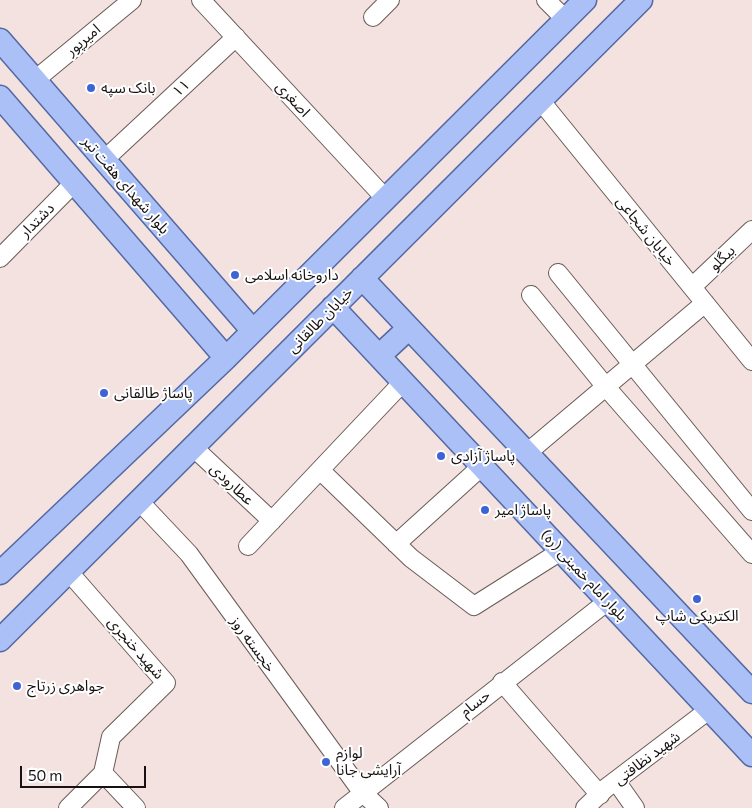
<!DOCTYPE html>
<meta charset="utf-8">
<style>
body{margin:0}
#map{position:relative;width:752px;height:808px;overflow:hidden;background:#f3e2df;font-family:Commissioner,sans-serif}
canvas{display:block}
.scale{position:absolute;left:20px;top:766px;width:126px;height:22px;box-sizing:border-box;border:2px solid #171211;border-top:0;padding-left:6px;font-size:15px;line-height:18px;white-space:nowrap;color:#171211;-webkit-text-stroke:4px #fff;paint-order:stroke}
</style>
<div id="map">
<canvas width="752" height="808"></canvas>
<div class="scale">50 m</div>
</div>
<script>
const ctx = document.querySelector('canvas').getContext('2d');
ctx.lineJoin = 'round';
function toPath(rows) {
  const path = new Path2D();
  for (const r of rows) {
    path.moveTo(r[0], r[1]);
    for (let i = 2; i < r.length; i += 2) path.lineTo(r[i], r[i + 1]);
  }
  return path;
}
function strokePath(path, color, width, dash) {
  ctx.strokeStyle = color;
  ctx.lineWidth = width;
  ctx.lineCap = dash ? 'butt' : 'round';
  ctx.setLineDash(dash || []);
  ctx.stroke(path);
}
function write(font, color, halo, rows, align = 'center') {
  ctx.font = font + ' Commissioner,"Noto Sans Arabic",sans-serif';
  ctx.lineWidth = 4;
  ctx.setLineDash([]);
  ctx.textBaseline = 'middle';
  ctx.strokeStyle = halo;
  ctx.fillStyle = color;
  for (const [text, x, y, turn = 0] of rows) {
    ctx.save();
    ctx.translate(x, y);
    ctx.rotate((+turn || 0) * Math.PI / 180);
    ctx.textAlign = isNaN(turn) ? turn : align;
    if (halo) ctx.strokeText(text, 0, 0);
    ctx.fillText(text, 0, 0);
    ctx.restore();
  }
}
const minor = toPath([
 [201,0,385,198],
 [546,0,565,19],
 [373,17,390,0],
 [35,80,132,0],
 [540,100,752,361],
 [104,160,236,37],
 [0,258,74,183],
 [558,273,752,511],
 [692,287,752,230],
 [531,295,606,387,752,554],
 [193,447,272,521],
 [527,453,705,303],
 [321,471,411,558,474,606,561,551],
 [139,501,189,554,362,792,379,808],
 [396,544,482,466],
 [248,546,403,382],
 [68,571,166,683,111,737,103,773],
 [502,682,600,795],
 [103,773,136,808],
 [616,781,635,808],
 [68,808,103,773],
 [344,808,608,601],
 [585,808,606,788,710,709]
]);
const major = toPath([
 [0,40,253,331],
 [0,97,226,358],
 [362,278,752,692],
 [333,307,752,755],
 [379,356,409,328],
 [0,573,226,358,585,0],
 [0,640,641,0]
]);
const markers = [
 [91,88,5,"#3e63d5"],
 [235,275,5,"#3e63d5"],
 [104,393,5,"#3e63d5"],
 [441,456,5,"#3e63d5"],
 [485,510,5,"#3e63d5"],
 [697,599,5,"#3e63d5"],
 [17,686,5,"#3e63d5"],
 [326,762,5,"#3e63d5"]
];
const streetNames = [
 ["امیرپور",83,40,-40],
 ["۱۱",181,88,-43],
 ["اصغری",293,99,47],
 ["بلوار شهدای هفت تیر",126,185,49],
 ["دشتدار",37,220,-45],
 ["خیابان شجاعی",646,231,51],
 ["بیگلو",722,258,-44],
 ["خیابان طالقانی",320,320,-45],
 ["عطارودی",232,484,43],
 ["بلوار امام خمینی (ره)",584,575,47],
 ["خجسته روز",253,644,54],
 ["شهید خنجری",136,648,49],
 ["حسام",475,703,-38],
 ["شهید نظافتی",647,758,-37]
];
const poiNames = [
 ["بانک سپه",101,88],
 ["داروخانه اسلامی",245,275],
 ["پاساژ طالقانی",114,393],
 ["پاساژ آزادی",451,456],
 ["پاساژ امیر",495,510],
 ["الکتریکی شاپ",697,616,"center"],
 ["جواهری زرتاج",27,686],
 ["لوازم",336,753],
 ["آرایشی جانا",336,770]
];
strokePath(minor, '#695b58', 20);
strokePath(major, '#5368a2', 25);
strokePath(minor, '#fff', 18);
strokePath(major, '#abc0f6', 22);
for (const [x, y, r, color] of markers) {
  const dot = new Path2D();
  dot.arc(x, y, r, 0, 2 * Math.PI);
  ctx.fillStyle = color;
  ctx.fill(dot);
  strokePath(dot, '#fff', 2);
}
write('15px', '#171211', '#fff', streetNames);
write('15px', '#171211', '#fff', poiNames, 'left');
</script>
